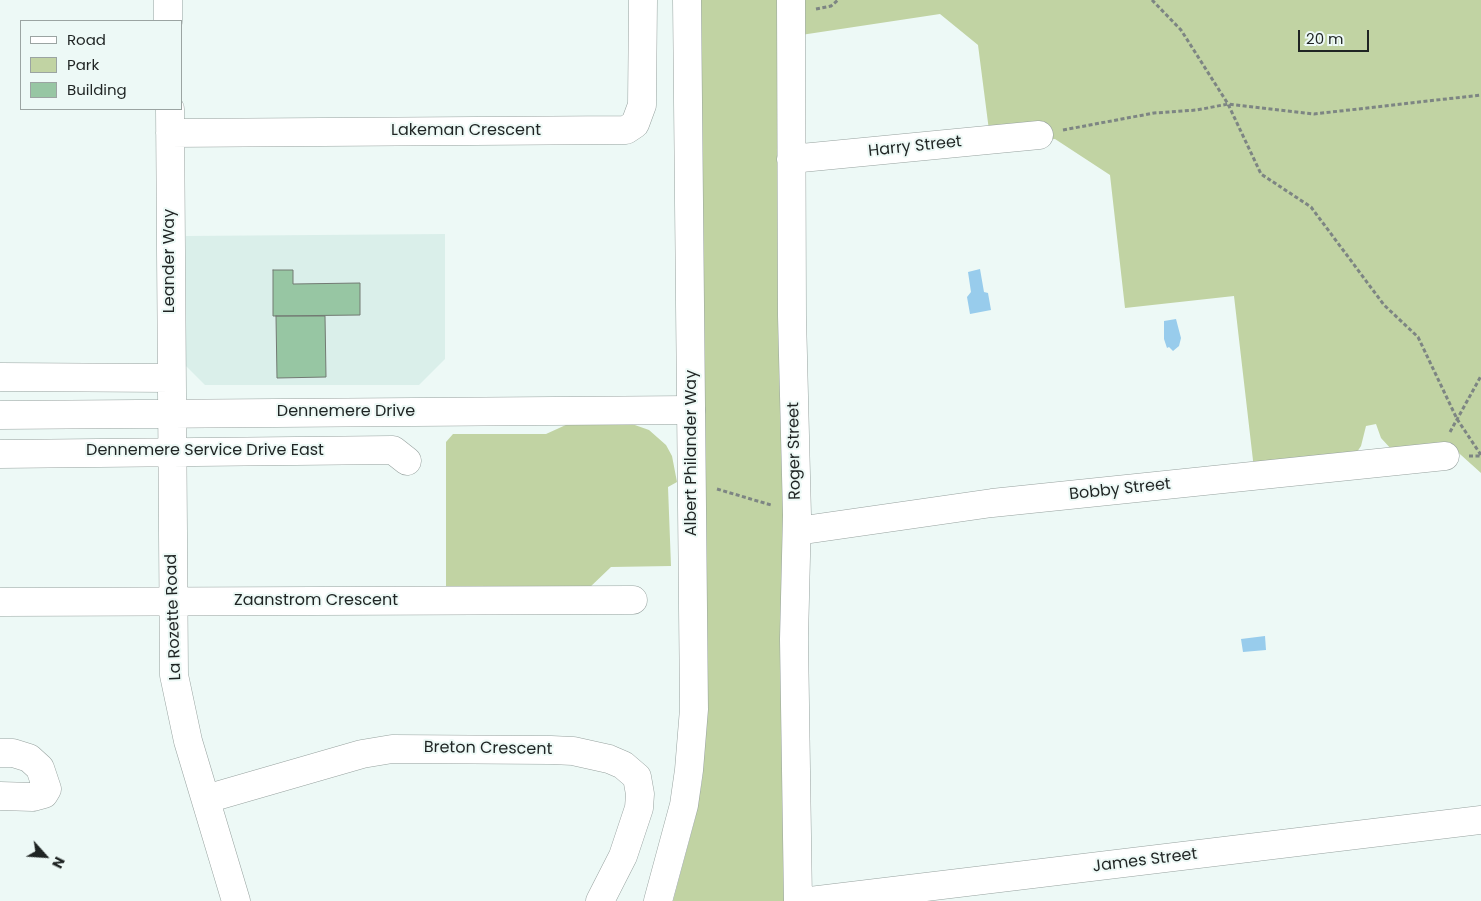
<!DOCTYPE html>
<style>
body{margin:0}
#map{position:relative;width:1481px;height:901px;overflow:hidden;background:#edf9f6;font-family:Poppins,sans-serif}
canvas{display:block}
.legend{position:absolute;left:20px;top:20px;width:162px;height:90px;box-sizing:border-box;background:#edf9f6;border:1px solid #9ba4a2;margin:0;padding:6px 9px;list-style:none;font-size:15px;color:#1f2423}
.legend li{display:flex;align-items:center;gap:10px;height:25px}
.legend b{width:25px;border:1px solid #9ba4a2}
.north{position:absolute;left:20px;top:831px;width:50px;height:50px;-webkit-text-stroke:4px #edf9f6;paint-order:stroke;rotate:116deg;font-size:14px;font-weight:700;line-height:20px;text-align:center;color:#1f2423}
.north::after{content:'';display:block;margin:auto;width:18px;height:22px;background:#1f2423;clip-path:polygon(50% 0,100% 100%,50% 72%,0 100%)}
.scale{position:absolute;left:1298px;top:30px;width:71px;height:22px;box-sizing:border-box;border:2px solid #1f2423;border-top:0;padding-left:6px;font-size:15px;line-height:18px;white-space:nowrap;color:#1f2423;-webkit-text-stroke:4px #edf9f6;paint-order:stroke}
</style>
<div id="map">
<canvas width="1481" height="901"></canvas>
<ul class="legend">
<li><b style="height:6px;background:#fff"></b>Road</li>
<li><b style="height:14px;background:#c1d3a3"></b>Park</li>
<li><b style="height:14px;background:#97c6a3"></b>Building</li>
</ul>
<div class="north">N</div>
<div class="scale">20 m</div>
</div>
<script>
const ctx = document.querySelector('canvas').getContext('2d');
ctx.lineJoin = 'round';
function paint(path, color) {
  ctx.fillStyle = color;
  ctx.fill(path, 'evenodd');
}
function toPath(rows) {
  const path = new Path2D();
  for (const r of rows) {
    path.moveTo(r[0], r[1]);
    for (let i = 2; i < r.length; i += 2) path.lineTo(r[i], r[i + 1]);
  }
  return path;
}
function strokePath(path, color, width, dash) {
  ctx.strokeStyle = color;
  ctx.lineWidth = width;
  ctx.lineCap = dash ? 'butt' : 'round';
  ctx.setLineDash(dash || []);
  ctx.stroke(path);
}
function write(font, color, halo, rows, align = 'center') {
  ctx.font = font + ' Poppins,sans-serif';
  ctx.lineWidth = 4;
  ctx.setLineDash([]);
  ctx.textBaseline = 'middle';
  ctx.strokeStyle = halo;
  ctx.fillStyle = color;
  for (const [text, x, y, turn = 0] of rows) {
    ctx.save();
    ctx.translate(x, y);
    ctx.rotate((+turn || 0) * Math.PI / 180);
    ctx.textAlign = isNaN(turn) ? turn : align;
    if (halo) ctx.strokeText(text, 0, 0);
    ctx.fillText(text, 0, 0);
    ctx.restore();
  }
}
const built = toPath([
 [445,234,445,359,419,385,205,385,186,366,186,236]
]);
const green = toPath([
 [698,0,781,0,785,901,673,901,695,819,702,781,708,706],
 [801,0,1481,0,1481,473,1451,446,1392,450,1381,438,1376,424,1366,426,1361,446,1357,452,1254,469,1234,296,1125,308,1110,175,1055,139,991,146,978,45,940,14,801,35],
 [568,424,632,424,649,430,666,445,672,456,677,482,668,487,671,566,611,567,588,589,446,592,446,442,453,434,546,434]
]);
const water = toPath([
 [980,269,984,292,988,293,991,310,970,314,967,297,971,292,968,272],
 [1176,319,1181,338,1179,346,1173,351,1169,347,1167,348,1164,339,1164,321],
 [1265,636,1266,650,1243,652,1241,639]
]);
const building = toPath([
 [273,270,293,270,293,284,360,283,360,315,273,316,273,270],
 [276,316,325,316,326,377,277,378,276,316]
]);
const path = toPath([
 [1152,0,1181,30,1228,104,1261,174,1311,207,1384,305,1418,337,1457,419,1481,455],
 [816,9,831,6,838,0],
 [1063,130,1154,113,1197,110,1228,104,1314,114,1481,95],
 [1450,432,1481,376],
 [1469,456,1481,456],
 [717,489,771,505]
]);
const minor = toPath([
 [168,0,168,21],
 [791,0,792,316,797,515,794,639,798,901],
 [170,109,174,675,188,741,236,901],
 [170,133,626,130,635,124,642,105,643,0],
 [791,159,1039,135],
 [0,377,171,378],
 [0,415,691,410],
 [0,454,393,450,407,461],
 [797,531,992,503,1445,456],
 [0,602,633,600],
 [0,753,13,753,29,758,40,768,47,789,44,794,33,797,0,796],
 [206,799,362,754,392,749,551,750,573,751,609,759,623,765,637,777,640,794,639,808,623,856,600,901],
 [810,901,1481,820]
]);
const tertiary = toPath([
 [658,901,684,805,689,770,694,709,687,0]
]);
const streetNames = [
 ["Lakeman Crescent",466,131],
 ["Harry Street",915,147,-6],
 ["Leander Way",170,261,-90],
 ["Dennemere Drive",346,412],
 ["Dennemere Service Drive East",205,451],
 ["Roger Street",795,451,-91],
 ["Albert Philander Way",692,453,-90],
 ["Bobby Street",1120,490,-6],
 ["Zaanstrom Crescent",316,601],
 ["La Rozette Road",174,617,-92],
 ["Breton Crescent",488,749,1],
 ["James Street",1145,861,-7]
];
paint(built, '#daefea');
paint(green, '#c1d3a3');
paint(water, '#98ccec');
paint(building, '#97c6a3');
strokePath(building, '#727a73', 1);
strokePath(minor, '#97a29f', 29);
strokePath(tertiary, '#97a29f', 29);
strokePath(path, '#7d8583', 3, [4, 2.5]);
strokePath(minor, '#fff', 28);
strokePath(tertiary, '#fff', 28);
write('16px', '#1f2423', '#edf9f6', streetNames);
</script>
